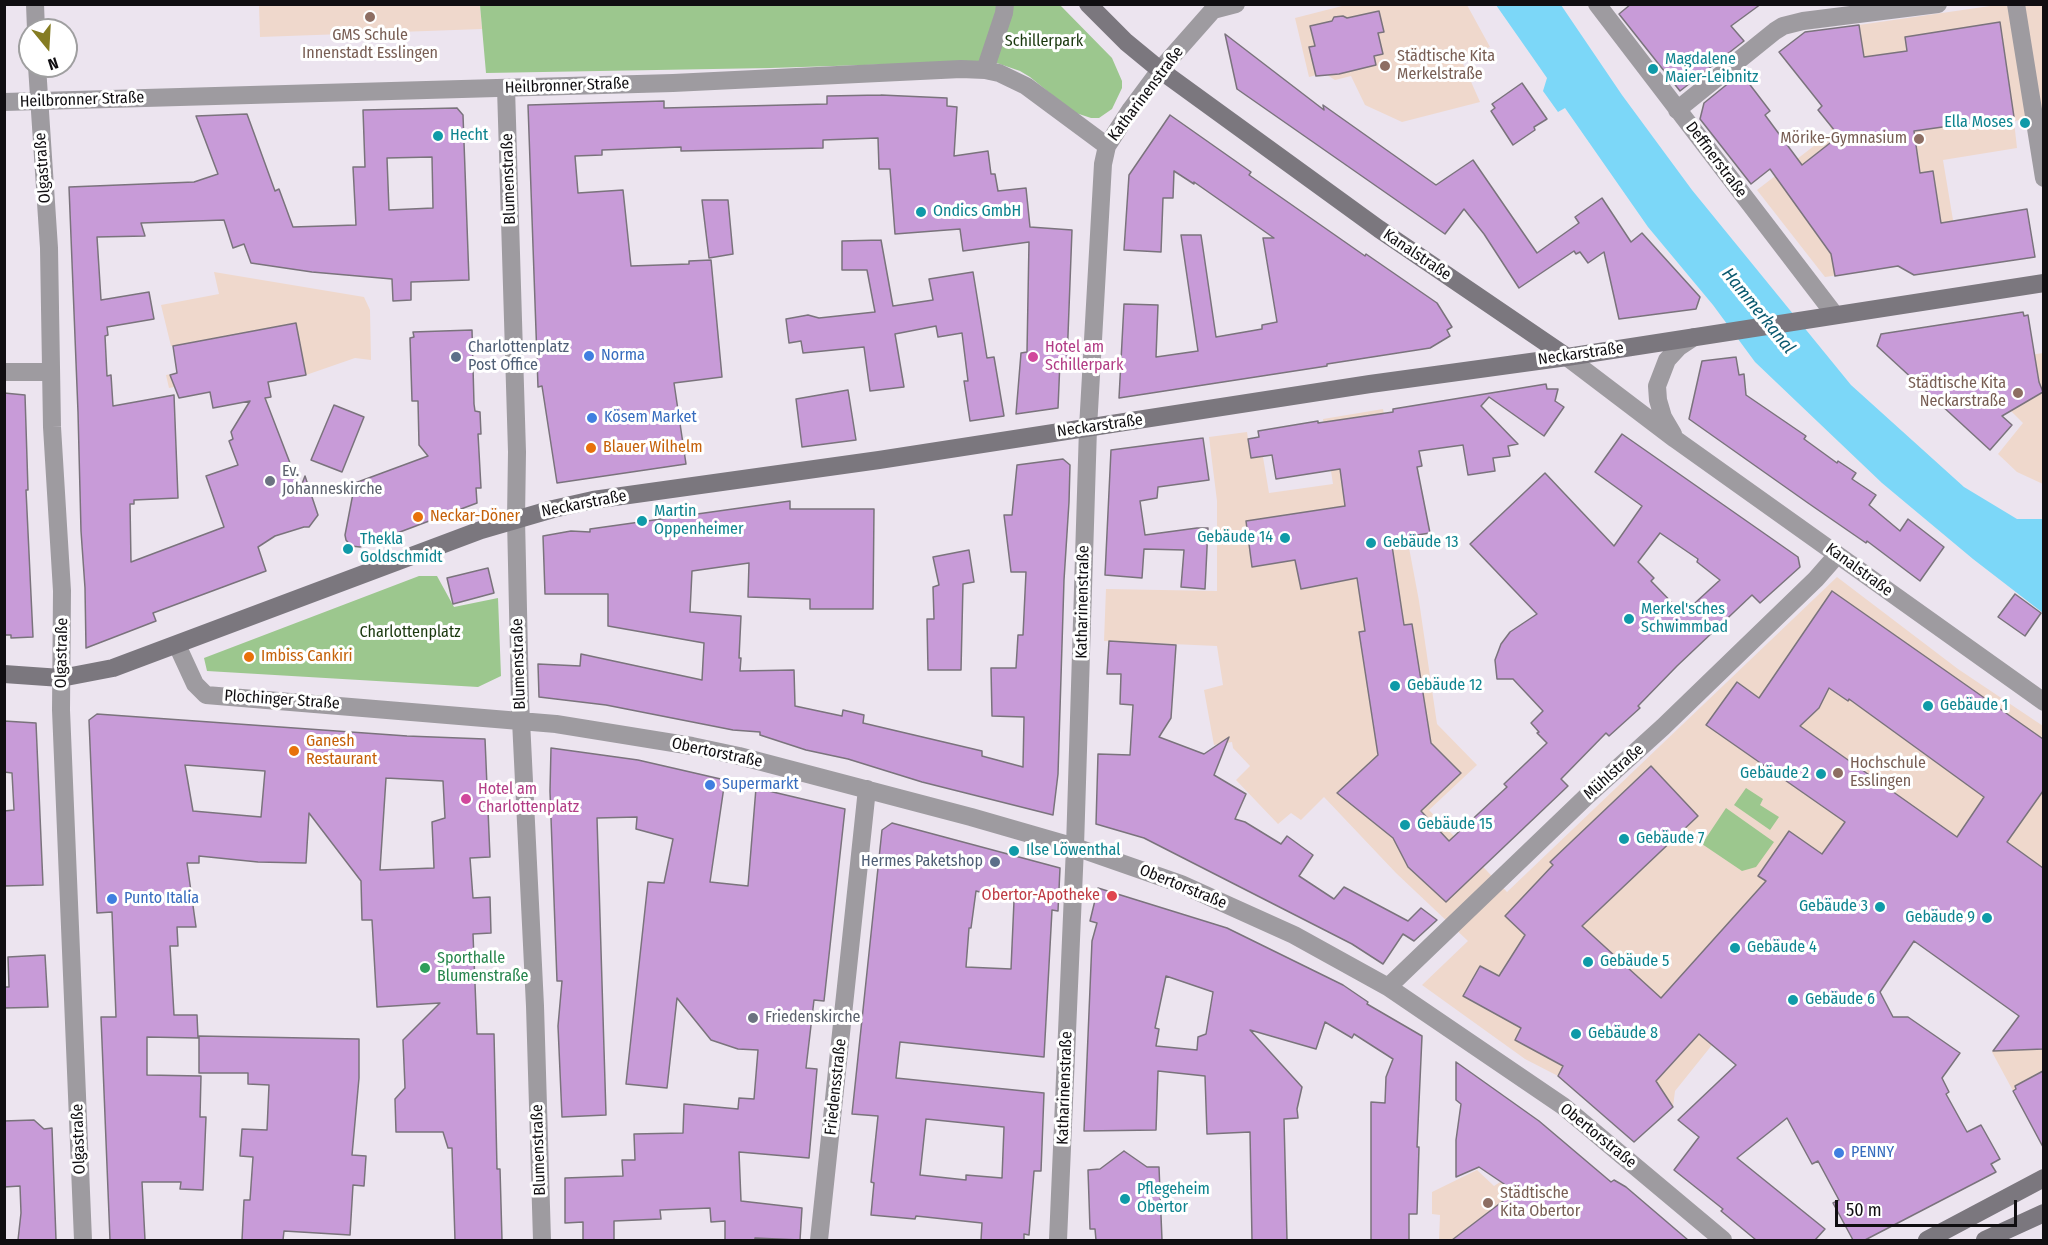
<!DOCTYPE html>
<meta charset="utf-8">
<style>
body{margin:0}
#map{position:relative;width:2048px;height:1245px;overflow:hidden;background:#ece4ef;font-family:"Fira Sans Condensed",sans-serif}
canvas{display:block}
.frame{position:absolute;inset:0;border:6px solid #100e11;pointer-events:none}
.north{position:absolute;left:18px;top:18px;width:60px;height:60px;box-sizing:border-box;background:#fff;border:2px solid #9f9fa0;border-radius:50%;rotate:162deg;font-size:16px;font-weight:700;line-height:24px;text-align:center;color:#100e11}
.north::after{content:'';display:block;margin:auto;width:21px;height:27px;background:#857c22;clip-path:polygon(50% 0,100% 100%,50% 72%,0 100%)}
.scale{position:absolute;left:1835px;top:1200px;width:182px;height:27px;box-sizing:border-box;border:3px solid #100e11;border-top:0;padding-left:8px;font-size:18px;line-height:21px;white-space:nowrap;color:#100e11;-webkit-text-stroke:4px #fff;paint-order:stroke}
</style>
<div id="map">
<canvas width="2048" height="1245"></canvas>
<div class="frame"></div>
<div class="north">N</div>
<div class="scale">50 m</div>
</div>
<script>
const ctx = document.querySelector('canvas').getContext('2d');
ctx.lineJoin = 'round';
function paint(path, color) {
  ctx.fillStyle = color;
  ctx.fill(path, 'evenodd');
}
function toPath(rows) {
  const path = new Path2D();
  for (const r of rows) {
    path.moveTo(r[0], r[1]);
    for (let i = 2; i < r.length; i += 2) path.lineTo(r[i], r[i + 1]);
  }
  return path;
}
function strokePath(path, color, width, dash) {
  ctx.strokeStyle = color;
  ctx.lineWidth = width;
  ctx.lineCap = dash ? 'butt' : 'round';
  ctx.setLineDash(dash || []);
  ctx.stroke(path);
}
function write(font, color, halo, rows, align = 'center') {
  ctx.font = font + ' "Fira Sans Condensed",sans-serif';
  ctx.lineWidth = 6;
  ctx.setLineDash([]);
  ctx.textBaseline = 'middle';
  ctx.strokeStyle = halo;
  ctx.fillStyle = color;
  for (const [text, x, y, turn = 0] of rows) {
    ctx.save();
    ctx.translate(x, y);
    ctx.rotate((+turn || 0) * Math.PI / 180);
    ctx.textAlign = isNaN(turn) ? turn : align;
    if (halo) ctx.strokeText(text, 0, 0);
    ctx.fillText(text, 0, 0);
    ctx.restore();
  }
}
const education = toPath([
 [259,5,480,5,482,29,260,37],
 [1346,5,1467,5,1490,47,1461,59,1480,102,1402,122,1365,105,1351,76,1335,80,1324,73,1309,77,1295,18],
 [1997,5,2043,5,2043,117,2014,121,2017,148,1943,160,1959,256,1945,270,1914,275,1908,272,1907,265,1825,277,1757,190,1832,132,1829,123,1862,46,1859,25],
 [214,272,364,297,370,310,371,360,355,358,306,375,268,382,271,397,213,408,210,392,180,386,169,388,166,375,177,373,173,346,171,346,161,305,219,294],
 [2023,312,2030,355,2043,353,2043,484,2017,472,1998,454,2023,423,2010,410,1972,351,1967,320],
 [1383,409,1419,601,1437,724,1477,765,1429,810,1507,892,1837,577,1958,669,2043,726,2043,1139,2039,1139,1992,1052,2019,1016,1914,941,1900,961,1712,1045,1675,1091,1673,1107,1634,1142,1558,1076,1525,1059,1422,985,1468,941,1396,873,1324,797,1301,820,1291,813,1278,824,1236,780,1250,766,1233,748,1232,742,1214,745,1204,690,1223,685,1217,646,1104,641,1106,589,1217,591,1217,501,1209,437,1247,432,1251,458,1263,457,1269,493,1333,484,1323,419],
 [1477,1170,1494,1186,1517,1171,1572,1240,1439,1240,1440,1215,1432,1214,1432,1192]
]);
const green = toPath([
 [480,5,1060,5,1112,58,1122,81,1122,88,1112,109,1099,118,1091,118,1073,112,1030,77,1020,71,991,61,770,68,486,73],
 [419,576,437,576,454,607,498,598,501,676,478,687,207,671,204,658],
 [1746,788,1763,799,1760,805,1779,817,1770,830,1734,805],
 [1726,808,1774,842,1756,867,1742,871,1702,844]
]);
const water = toPath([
 [1496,5,1561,5,1622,95,1692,190,1851,385,1964,487,2017,519,2043,519,2043,613,1973,559,1882,483,1755,362,1713,305,1648,227,1565,108,1558,112,1543,91,1547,78]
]);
const building = toPath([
 [1631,4,1761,4,1731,26,1744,41,1680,91,1619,14,1631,4],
 [1379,11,1384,32,1378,33,1383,54,1374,56,1376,65,1339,74,1316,76,1309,47,1315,46,1310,26,1332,21,1334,17,1343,16,1347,18,1379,11],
 [2000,22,2014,117,1914,131,1920,173,1933,171,1941,223,2027,209,2035,257,1914,275,1898,266,1835,276,1831,254,1770,169,1751,184,1700,119,1704,103,1741,73,1770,111,1765,115,1802,165,1839,136,1818,110,1822,106,1779,52,1805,32,1859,25,1864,57,1907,51,1905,37,2000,22],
 [1225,34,1324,110,1323,105,1436,185,1473,160,1537,253,1579,223,1575,217,1602,198,1631,242,1642,233,1700,297,1696,309,1619,319,1604,252,1588,263,1580,252,1576,254,1574,251,1519,288,1484,234,1464,209,1445,234,1237,89,1225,34],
 [1522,83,1547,119,1534,127,1535,130,1513,145,1491,111,1495,108,1492,104,1522,83],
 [881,95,947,98,947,106,957,107,954,156,988,151,991,174,995,174,998,191,1026,188,1030,227,1072,230,1067,361,1060,361,1058,408,1016,414,1021,353,1027,352,1029,242,963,251,960,229,895,234,890,169,879,169,878,138,823,140,823,148,681,151,681,147,602,150,602,155,575,156,578,193,623,190,631,266,689,264,689,261,711,260,722,377,674,383,686,464,557,483,542,386,538,387,528,105,664,101,664,108,827,104,827,96,881,95],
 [457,108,463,115,469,280,411,282,411,300,393,301,392,279,312,272,251,263,244,244,233,248,224,220,141,223,145,236,97,237,101,300,149,292,154,319,107,327,108,335,105,336,107,376,111,375,113,406,174,395,178,498,134,500,134,504,130,504,131,562,224,527,206,476,238,465,229,441,233,439,231,432,250,401,213,408,210,392,179,398,170,375,177,373,173,346,296,323,306,375,268,382,271,397,265,398,300,489,305,476,318,515,309,527,304,527,275,536,258,547,266,571,153,613,156,621,86,648,85,588,81,531,78,412,69,187,194,182,218,174,196,116,247,114,275,191,279,189,293,227,356,225,353,167,365,167,363,110,457,108],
 [432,157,433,208,389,210,387,158,432,157],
 [1170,115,1251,172,1249,175,1365,256,1366,254,1437,303,1452,327,1447,330,1450,336,1430,348,1327,364,1327,366,1119,398,1124,304,1158,305,1156,357,1198,351,1181,235,1201,235,1216,337,1262,329,1262,325,1277,322,1263,238,1274,238,1194,182,1194,184,1174,171,1173,198,1163,198,1161,252,1124,250,1129,175,1170,115],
 [702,200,728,200,733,254,709,258,702,200],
 [881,240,893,306,933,300,929,279,973,272,987,358,994,357,1004,416,970,421,964,381,968,381,962,333,938,337,936,326,895,334,904,387,870,391,864,347,803,353,801,341,789,343,786,319,808,315,819,318,875,312,867,270,842,270,842,241,881,240],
 [2023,312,2024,316,2028,315,2039,382,2043,392,2002,416,2012,425,1990,450,1877,346,1881,334,2023,312],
 [472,330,474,404,475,411,480,412,481,434,478,434,481,488,476,488,477,503,360,547,351,546,346,540,345,535,355,483,428,456,419,445,418,401,412,401,410,338,414,337,413,332,472,330],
 [1736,357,1739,375,1744,374,1746,395,1806,436,1804,439,1837,463,1838,461,1856,473,1852,479,1876,495,1869,505,1900,531,1908,519,1944,547,1920,581,1867,541,1866,543,1808,503,1689,419,1702,361,1736,357],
 [1546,384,1547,389,1558,389,1555,401,1564,407,1544,436,1489,397,1481,406,1518,444,1508,446,1510,456,1493,458,1495,471,1468,475,1463,445,1419,451,1422,466,1417,467,1430,533,1391,539,1404,625,1412,624,1431,743,1461,773,1421,811,1449,841,1507,787,1504,784,1547,743,1537,733,1539,732,1531,723,1543,711,1513,679,1497,679,1495,660,1501,644,1510,632,1537,614,1470,544,1545,473,1614,546,1642,506,1595,472,1622,434,1798,557,1800,567,1760,603,1752,595,1677,666,1638,706,1640,708,1609,736,1606,733,1561,779,1568,786,1446,902,1408,867,1393,838,1337,793,1378,755,1359,632,1365,631,1357,578,1301,589,1295,560,1252,567,1246,521,1345,506,1340,469,1276,479,1272,455,1251,458,1248,439,1259,437,1258,431,1318,421,1318,423,1393,412,1393,409,1546,384],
 [1660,533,1698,559,1697,562,1720,580,1683,614,1651,581,1654,578,1638,562,1660,533],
 [848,390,856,440,802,447,796,399,848,390],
 [4,393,25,395,28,490,26,490,33,637,11,638,11,635,4,635,4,393],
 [334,405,364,417,342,472,311,460,334,405],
 [1203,438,1209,480,1158,487,1157,498,1140,501,1145,535,1197,528,1208,528,1205,589,1181,587,1184,550,1144,549,1142,578,1105,575,1111,450,1203,438],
 [1063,459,1070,465,1069,502,1064,580,1058,774,1053,815,922,782,848,759,806,750,760,735,760,732,733,730,606,705,539,697,538,664,580,666,581,654,702,680,704,643,608,626,608,594,545,594,543,536,571,531,590,532,590,529,790,501,790,509,874,509,873,609,810,609,810,599,748,597,749,563,692,571,690,612,741,616,739,658,741,658,740,671,794,670,795,706,842,716,843,710,864,715,863,723,982,751,982,756,1023,767,1024,717,992,716,991,668,1016,668,1018,635,1023,635,1026,572,1011,572,1004,515,1012,515,1017,465,1063,459],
 [969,550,974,582,963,584,961,670,928,670,927,619,934,619,933,587,939,585,933,557,969,550],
 [488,568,494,593,453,604,447,578,488,568],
 [1832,591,2043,739,2043,791,2007,842,2043,868,2043,1049,1993,1051,2019,1016,1914,941,1880,992,1893,1017,1908,1017,1960,1053,1942,1078,1949,1092,1946,1094,1967,1132,1981,1125,2000,1159,1991,1164,1996,1172,1865,1240,1853,1240,1833,1203,1839,1200,1818,1161,1812,1164,1787,1118,1737,1158,1825,1229,1815,1240,1756,1240,1721,1211,1723,1209,1674,1170,1699,1137,1678,1120,1736,1065,1699,1034,1656,1081,1673,1107,1634,1142,1558,1076,1563,1066,1515,1040,1521,1028,1463,996,1480,966,1499,976,1525,935,1505,916,1553,865,1550,862,1651,766,1698,816,1582,926,1661,998,1766,881,1758,876,1789,831,1822,854,1845,822,1706,725,1737,682,1759,698,1832,591],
 [1829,688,1848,701,1849,699,1984,797,1957,837,1800,726,1819,708,1829,688],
 [2015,594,2041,613,2025,636,1998,617,2015,594],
 [1109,641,1176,645,1171,718,1159,737,1204,754,1229,737,1214,775,1246,794,1235,819,1245,822,1281,844,1287,836,1313,855,1299,876,1334,899,1344,887,1408,921,1421,908,1437,920,1414,941,1403,934,1383,964,1352,944,1144,838,1096,824,1098,754,1130,755,1133,705,1120,704,1121,674,1107,674,1109,641],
 [97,714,407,736,485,739,490,857,470,858,473,898,490,897,491,933,473,934,477,1034,494,1034,497,1169,500,1169,502,1240,455,1240,452,1148,448,1148,443,1132,396,1132,395,1099,405,1088,403,1040,440,1003,377,1007,372,920,362,920,361,881,309,813,306,863,258,862,199,856,199,863,187,863,196,927,177,927,178,946,170,946,174,1015,197,1015,198,1038,147,1037,147,1075,201,1076,200,1117,206,1117,203,1190,180,1189,181,1182,142,1182,145,1240,110,1240,101,1017,116,1017,112,912,97,913,89,720,97,714],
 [185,765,265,771,261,817,193,811,185,765],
 [386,778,443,781,445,818,432,822,434,868,380,870,386,778],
 [4,721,36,723,43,885,4,886,4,811,14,810,12,773,4,772,4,721],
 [551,748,638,760,725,780,710,882,748,886,756,788,845,809,824,1001,814,1000,806,1068,817,1069,809,1158,739,1152,741,1201,802,1208,800,1240,755,1238,755,1240,725,1240,725,1221,711,1222,710,1208,660,1210,661,1219,614,1221,614,1240,583,1240,583,1222,565,1223,565,1178,623,1176,622,1160,635,1160,634,1134,683,1133,684,1104,738,1109,739,1098,754,1099,758,1050,738,1049,711,1040,677,998,667,1088,626,1084,648,882,664,883,673,839,636,829,637,817,597,818,606,1115,562,1117,558,1026,562,981,557,981,550,791,551,748],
 [892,823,1060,868,1058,911,1052,910,1044,1057,900,1042,896,1078,1044,1093,1041,1171,1034,1171,1029,1235,1024,1234,1024,1240,981,1240,982,1223,916,1216,915,1219,871,1215,874,1183,871,1182,878,1116,852,1114,882,830,892,823],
 [976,891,1014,901,1011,969,966,967,969,928,971,928,976,891],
 [926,1119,1004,1127,1002,1178,966,1175,966,1180,920,1175,926,1119],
 [1098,888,1227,928,1343,985,1368,1002,1367,1004,1422,1036,1417,1147,1419,1147,1417,1214,1409,1214,1409,1240,1371,1240,1371,1102,1385,1103,1386,1077,1393,1059,1354,1034,1352,1038,1325,1022,1316,1049,1250,1030,1302,1087,1297,1109,1298,1118,1284,1119,1287,1240,1252,1240,1250,1132,1207,1134,1205,1076,1158,1071,1156,1130,1084,1131,1092,941,1097,923,1090,921,1098,888],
 [1166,976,1213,992,1206,1034,1198,1037,1197,1050,1156,1046,1159,1029,1155,1028,1166,976],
 [45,955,48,1007,4,1008,4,987,9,987,8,957,45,955],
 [199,1036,359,1039,359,1078,352,1155,366,1156,364,1186,353,1185,350,1235,284,1231,283,1240,242,1240,244,1200,250,1200,253,1157,240,1156,242,1129,267,1130,269,1085,248,1084,248,1073,199,1073,199,1036],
 [1456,1062,1539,1121,1611,1182,1614,1180,1626,1187,1688,1240,1452,1240,1507,1198,1504,1193,1510,1188,1479,1167,1456,1177,1456,1140,1461,1104,1456,1100,1456,1062],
 [2043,1071,2043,1147,2013,1091,2016,1089,2015,1086,2043,1071],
 [34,1120,44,1129,52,1128,56,1240,18,1240,21,1213,20,1186,4,1187,4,1121,34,1120],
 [1124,1151,1147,1167,1159,1167,1162,1240,1096,1240,1095,1229,1090,1229,1088,1170,1100,1169,1124,1151]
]);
const street = toPath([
 [35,4,36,30],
 [1597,4,1835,315],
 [2016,4,2044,178],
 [1213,10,1236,4],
 [37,66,49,248,52,427,62,591,61,710,83,1240],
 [985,70,1004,13,1005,4],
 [506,88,517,452,516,519,520,700,535,1006,542,1240],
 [4,102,673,83,961,69,985,70,999,73,1026,86,1107,146],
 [1677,110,1775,31,1783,26,1803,21,1938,4],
 [1567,357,1675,439,2044,702],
 [4,372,51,372],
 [1673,434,1663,417,1658,400,1657,386,1667,360,1679,347,1694,337],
 [177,645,195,684,206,695,556,724,692,746,739,756,971,817,1075,847,1181,884,1294,935,1388,987,1563,1106,1723,1240],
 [1388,987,1588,795,1663,727,1816,579,1837,555],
 [819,1240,867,789],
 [1058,1240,1075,847,1088,428,1103,164,1107,146,1131,109,1160,70,1213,10]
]);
const secondary = toPath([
 [1088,4,1126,42,1160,70,1379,229,1567,357],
 [4,674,61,678,113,668,481,530,553,509,593,500,879,460,1370,384,1567,357,2044,283],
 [1927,1240,2044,1178],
 [1985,1240,2044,1213]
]);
const markers = [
 [370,17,6,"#8d6e63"],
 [1385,66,6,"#8d6e63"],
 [1653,69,6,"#0f9aa8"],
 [2025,123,6,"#0f9aa8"],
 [438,136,6,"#0f9aa8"],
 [1919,139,6,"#8d6e63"],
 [921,212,6,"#0f9aa8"],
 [589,356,6,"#3f7fe0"],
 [456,357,6,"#5c6f8a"],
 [1033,357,6,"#d1479c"],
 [2018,393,6,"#8d6e63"],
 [592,418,6,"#3f7fe0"],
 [591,448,6,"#e8710a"],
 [270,481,6,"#6b7280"],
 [418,517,6,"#e8710a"],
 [642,521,6,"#0f9aa8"],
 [1285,538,6,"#0f9aa8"],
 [1371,543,6,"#0f9aa8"],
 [348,549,6,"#0f9aa8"],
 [1629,619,6,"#0f9aa8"],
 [249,657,6,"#e8710a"],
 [1395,686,6,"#0f9aa8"],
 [1928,706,6,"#0f9aa8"],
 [294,751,6,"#e8710a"],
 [1838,773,6,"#8d6e63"],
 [1821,774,6,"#0f9aa8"],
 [710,785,6,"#3f7fe0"],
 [466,799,6,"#d1479c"],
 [1405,825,6,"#0f9aa8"],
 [1624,839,6,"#0f9aa8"],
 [1014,851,6,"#0f9aa8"],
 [995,862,6,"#5c6f8a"],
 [1112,896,6,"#e0444e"],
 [112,899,6,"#3f7fe0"],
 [1880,907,6,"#0f9aa8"],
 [1987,918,6,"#0f9aa8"],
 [1735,948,6,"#0f9aa8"],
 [1588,962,6,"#0f9aa8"],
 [425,968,6,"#2e9e5b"],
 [1793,1000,6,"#0f9aa8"],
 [753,1018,6,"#6b7280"],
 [1576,1034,6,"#0f9aa8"],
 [1839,1153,6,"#3f7fe0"],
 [1125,1199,6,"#0f9aa8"],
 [1488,1203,6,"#8d6e63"]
];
const educationNames = [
 ["GMS Schule",370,36,"center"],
 ["Innenstadt Esslingen",370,54,"center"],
 ["Städtische Kita",1397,57],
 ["Merkelstraße",1397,75],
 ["Mörike-Gymnasium",1907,139,"right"],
 ["Städtische Kita",2006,384,"right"],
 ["Neckarstraße",2006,402,"right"],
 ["Hochschule",1850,764],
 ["Esslingen",1850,782],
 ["Städtische",1500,1194],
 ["Kita Obertor",1500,1212]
];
const parkNames = [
 ["Schillerpark",1044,42],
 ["Charlottenplatz",410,633]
];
const cultureNames = [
 ["Magdalene",1665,60],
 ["Maier-Leibnitz",1665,78],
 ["Ella Moses",2013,123,"right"],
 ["Hecht",450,136],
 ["Ondics GmbH",933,212],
 ["Martin",654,512],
 ["Oppenheimer",654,530],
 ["Gebäude 14",1273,538,"right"],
 ["Thekla",360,540],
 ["Goldschmidt",360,558],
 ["Gebäude 13",1383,543],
 ["Merkel'sches",1641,610],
 ["Schwimmbad",1641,628],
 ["Gebäude 12",1407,686],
 ["Gebäude 1",1940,706],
 ["Gebäude 2",1809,774,"right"],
 ["Gebäude 15",1417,825],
 ["Gebäude 7",1636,839],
 ["Ilse Löwenthal",1026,851],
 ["Gebäude 3",1868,907,"right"],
 ["Gebäude 9",1975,918,"right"],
 ["Gebäude 4",1747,948],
 ["Gebäude 5",1600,962],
 ["Gebäude 6",1805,1000],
 ["Gebäude 8",1588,1034],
 ["Pflegeheim",1137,1190],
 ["Obertor",1137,1208]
];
const streetNames = [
 ["Heilbronner Straße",567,86,-2],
 ["Katharinenstraße",1146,94,-53],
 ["Heilbronner Straße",82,100,-2],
 ["Deffnerstraße",1716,160,53],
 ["Olgastraße",43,168,-94],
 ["Blumenstraße",509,179,-92],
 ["Kanalstraße",1417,255,34],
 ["Neckarstraße",1581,354,-8],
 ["Neckarstraße",1100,426,-8],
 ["Neckarstraße",584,504,-11],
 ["Kanalstraße",1859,570,36],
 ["Katharinenstraße",1083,602,-89],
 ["Olgastraße",62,653,-89],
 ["Blumenstraße",519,664,-92],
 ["Plochinger Straße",282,700,4],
 ["Obertorstraße",717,753,12],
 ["Mühlstraße",1614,772,-42],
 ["Obertorstraße",1183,887,22],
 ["Friedensstraße",836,1087,-84],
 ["Katharinenstraße",1065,1088,-88],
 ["Obertorstraße",1598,1136,39],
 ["Olgastraße",79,1139,-92],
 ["Blumenstraße",539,1150,-92]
];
const serviceNames = [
 ["Charlottenplatz",468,348],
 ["Post Office",468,366],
 ["Hermes Paketshop",983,862,"right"]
];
const hotelNames = [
 ["Hotel am",1045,348],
 ["Schillerpark",1045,366],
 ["Hotel am",478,790],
 ["Charlottenplatz",478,808]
];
const shopNames = [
 ["Norma",601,356],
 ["Kösem Market",604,418],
 ["Supermarkt",722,785],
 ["Punto Italia",124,899],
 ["PENNY",1851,1153]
];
const foodNames = [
 ["Blauer Wilhelm",603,448],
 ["Neckar-Döner",430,517],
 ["Imbiss Cankiri",261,657],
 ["Ganesh",306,742],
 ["Restaurant",306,760]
];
const worshipNames = [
 ["Ev.",282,472],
 ["Johanneskirche",282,490],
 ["Friedenskirche",765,1018]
];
const healthNames = [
 ["Obertor-Apotheke",1100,896]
];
const leisureNames = [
 ["Sporthalle",437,959],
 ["Blumenstraße",437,977]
];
const waterNames = [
 ["Hammerkanal",1758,311,51]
];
paint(education, '#efd8cc');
paint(green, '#9cc78e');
paint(water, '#7cd7f8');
paint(building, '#c89bd8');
strokePath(building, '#7a737c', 1.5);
strokePath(street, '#9e9ba0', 18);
strokePath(secondary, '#7b777e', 18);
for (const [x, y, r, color] of markers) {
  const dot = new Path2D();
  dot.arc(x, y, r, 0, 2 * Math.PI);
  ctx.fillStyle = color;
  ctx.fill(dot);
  strokePath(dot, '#fff', 2);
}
write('16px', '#785e54', '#fff', educationNames, 'left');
write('16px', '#1a380e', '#fff', parkNames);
write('16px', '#0d838f', '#fff', cultureNames, 'left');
write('16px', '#100e11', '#fff', streetNames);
write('16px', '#4e5e75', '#fff', serviceNames, 'left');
write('16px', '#b23c85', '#fff', hotelNames, 'left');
write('16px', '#366cbe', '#fff', shopNames, 'left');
write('16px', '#c56008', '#fff', foodNames, 'left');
write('16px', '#5b616d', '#fff', worshipNames, 'left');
write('16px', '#be3a42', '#fff', healthNames, 'right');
write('16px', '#27864d', '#fff', leisureNames, 'left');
write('italic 18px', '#0a596f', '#fff', waterNames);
</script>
